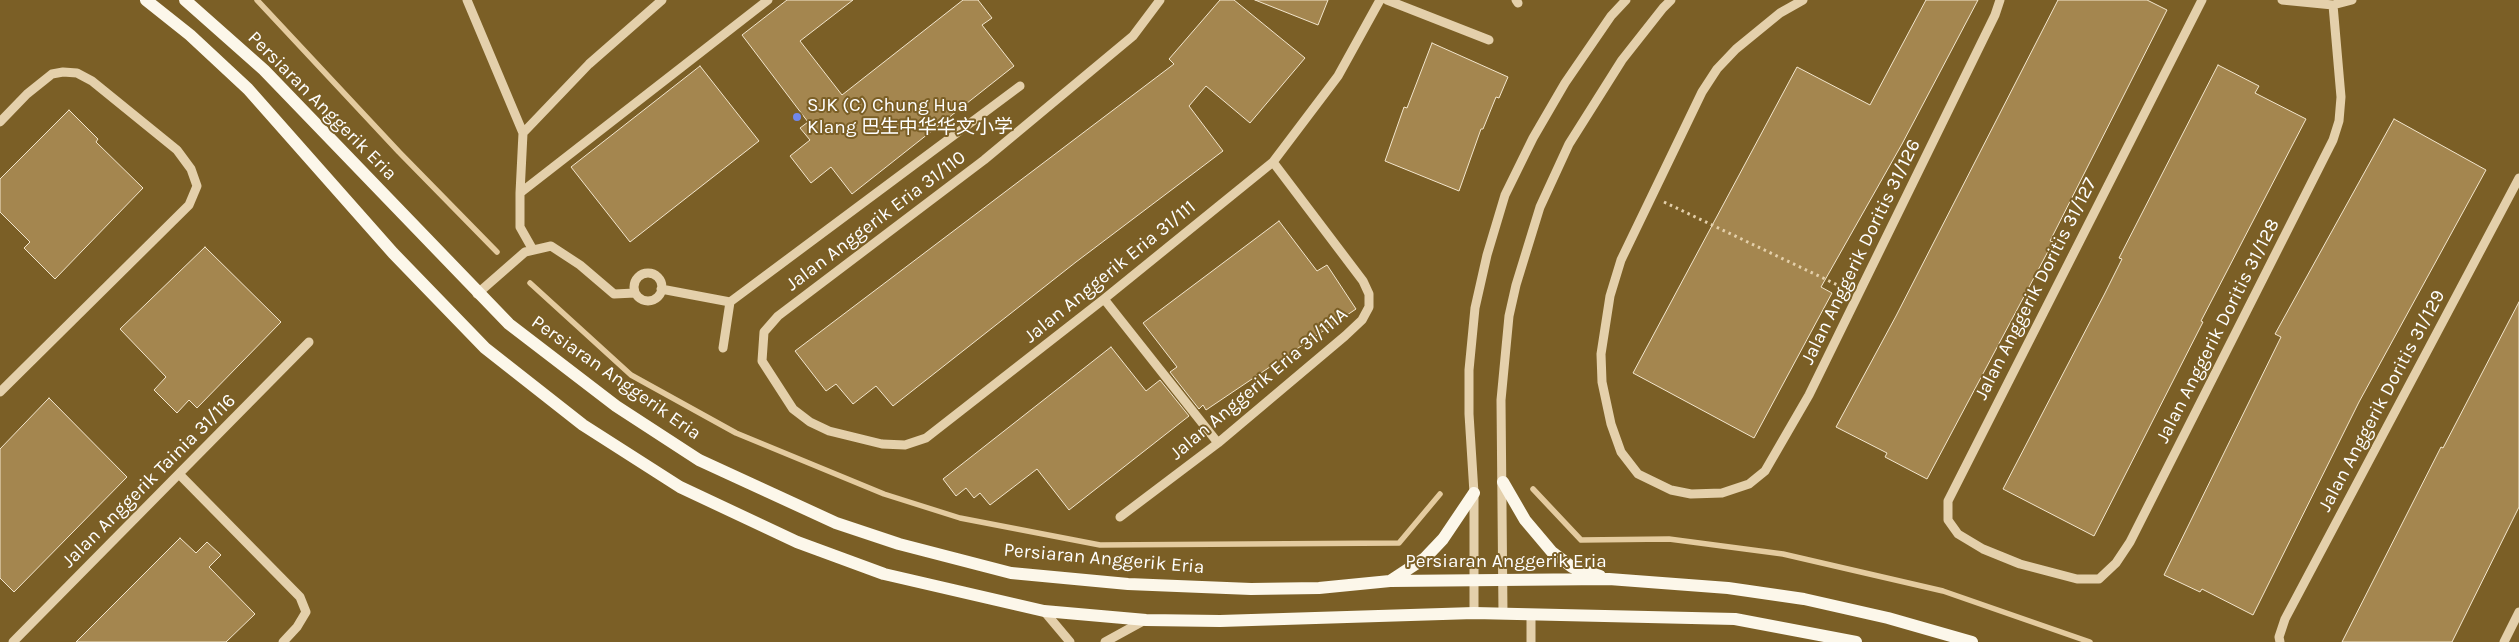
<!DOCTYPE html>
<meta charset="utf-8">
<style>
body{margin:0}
canvas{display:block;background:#7b5f26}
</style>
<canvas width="2519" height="642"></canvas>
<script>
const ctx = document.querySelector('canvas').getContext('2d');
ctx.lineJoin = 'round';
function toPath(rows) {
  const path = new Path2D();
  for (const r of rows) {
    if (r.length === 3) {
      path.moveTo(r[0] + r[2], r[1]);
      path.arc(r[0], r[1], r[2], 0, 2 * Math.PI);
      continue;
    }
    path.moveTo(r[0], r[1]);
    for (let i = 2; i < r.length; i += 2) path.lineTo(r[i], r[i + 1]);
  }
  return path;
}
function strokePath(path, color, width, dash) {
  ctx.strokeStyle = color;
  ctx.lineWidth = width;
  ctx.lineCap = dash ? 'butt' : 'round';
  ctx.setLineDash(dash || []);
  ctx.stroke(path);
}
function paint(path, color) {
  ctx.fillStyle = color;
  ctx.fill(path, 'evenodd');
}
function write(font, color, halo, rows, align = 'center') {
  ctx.font = font + ' Karla,"Noto Sans SC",sans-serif';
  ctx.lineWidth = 4;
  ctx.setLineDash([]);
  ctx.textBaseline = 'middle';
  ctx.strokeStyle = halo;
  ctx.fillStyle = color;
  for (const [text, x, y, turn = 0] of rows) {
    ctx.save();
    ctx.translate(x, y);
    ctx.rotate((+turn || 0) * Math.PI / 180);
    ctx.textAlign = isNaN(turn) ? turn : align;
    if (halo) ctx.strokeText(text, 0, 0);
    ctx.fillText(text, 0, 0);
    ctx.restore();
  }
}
const stream = toPath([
 [257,0,399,152,497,252],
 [530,283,631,375,736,433,884,494,960,518,1100,545,1399,543,1440,494],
 [1533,489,1581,540,1669,539,1783,554,1943,591,2090,642]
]);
const building = toPath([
 [787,0,853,0,800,41,842,95,963,0,978,0,992,18,982,25,1014,66,852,194,831,167,811,183,790,156,810,140,800,128,808,122,742,35,787,0],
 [1220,0,1234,0,1305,58,1250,123,1206,86,1189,106,1223,151,1076,262,893,406,876,386,853,404,836,384,826,391,795,351,1174,64,1169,59,1220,0],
 [1255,0,1328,0,1318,25,1255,0],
 [1926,0,1978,0,1902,144,1821,287,1832,293,1754,438,1633,373,1797,67,1870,105,1926,0],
 [2058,0,2147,0,2167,10,2050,241,2053,242,1927,479,1885,457,1887,453,1836,427,1896,316,2058,0],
 [1432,43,1508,77,1499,98,1496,97,1483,129,1481,129,1459,191,1385,161,1404,107,1407,108,1432,43],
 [2218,65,2259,86,2255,93,2306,119,2201,321,2203,322,2094,536,2003,489,2104,295,2122,259,2119,258,2218,65],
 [700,66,759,141,630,242,571,167,700,66],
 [69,110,98,139,96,142,143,188,55,279,24,248,30,242,0,212,0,179,69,110],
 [2394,119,2486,170,2359,402,2253,615,2202,589,2200,592,2164,575,2281,337,2275,334,2394,119],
 [1279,221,1317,271,1327,265,1356,309,1206,410,1203,405,1199,409,1170,372,1177,367,1143,323,1279,221],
 [205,247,281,322,197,408,189,400,177,413,154,390,166,377,120,329,205,247],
 [2519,302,2519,507,2452,642,2342,642,2441,447,2443,448,2519,302],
 [1111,347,1146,391,1160,380,1189,416,1069,510,1037,469,990,505,980,493,974,498,966,488,956,496,943,479,1111,347],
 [49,398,127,477,14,592,0,578,0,449,49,398],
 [180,538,196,553,207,542,221,555,209,567,255,614,226,642,76,642,180,538]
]);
const path = toPath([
 [1664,202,1846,289]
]);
const minor = toPath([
 [467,0,523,133,520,193],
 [1160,0,1133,36,984,160,778,316,764,332,762,361,793,409,810,422,829,431,882,444,905,445,926,438,1104,299,1273,162,1338,76,1380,0],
 [1387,0,1489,40],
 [1516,0,1518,3],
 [1803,0,1780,13,1736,49,1717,69,1702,92,1621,260,1610,296,1601,354,1602,382,1611,424,1621,452,1638,474,1671,490,1691,494,1722,493,1749,484,1765,471,1809,395,1995,15,2000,0],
 [2202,0,1948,501,1948,520,1958,534,1983,549,2020,564,2077,579,2099,579,2116,563,2130,542,2333,140,2339,121,2341,97,2333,5],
 [2282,0,2333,5,2352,0],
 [0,122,27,94,52,74,63,72,77,73,92,81,177,150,191,169,197,186,189,205,0,392],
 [523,133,589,64,662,0],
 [533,250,520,227,520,193,768,0],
 [648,287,14],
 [661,289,730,302],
 [477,294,525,252,551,246,580,265,614,294,635,293],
 [1104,299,1218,443],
 [723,348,730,302,1020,86],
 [179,474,300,597,306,612,297,627,283,642],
 [1120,517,1218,443,1345,336,1362,320,1369,307,1369,294,1363,281,1273,162],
 [1044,611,1070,642],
 [1474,613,1474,493,1469,414,1469,370,1475,308,1487,255,1505,195,1533,138,1565,83,1611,16,1626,0],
 [1503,614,1501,400,1509,316,1516,285,1540,207,1569,144,1622,60,1663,8,1671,0],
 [1531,615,1531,642],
 [13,642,309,342],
 [1105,642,1145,620],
 [2280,642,2279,637,2285,619,2519,178],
 [2504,642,2519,612]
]);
const major = toPath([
 [146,0,190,35,248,89,393,253,485,348,583,425,680,487,797,542,884,574,1044,611,1146,620,1220,621,1474,613,1735,619,1856,642],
 [185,0,264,70,509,324,616,406,699,460,836,523,899,544,1011,573,1128,584,1251,589,1319,588,1390,581,1609,579,1728,588,1804,599,1888,618,1972,642],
 [1503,482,1525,520,1552,552,1572,567,1600,576],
 [1390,581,1425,558,1443,539,1474,493]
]);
const markers = [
 [797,117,5,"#7088ec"]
];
const streetNames = [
 ["Persiaran Anggerik Eria",322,106,45],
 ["Jalan Anggerik Eria 31/110",876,221,-37],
 ["Jalan Anggerik Doritis 31/126",1861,252,-64],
 ["Jalan Anggerik Eria 31/111",1110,272,-39],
 ["Jalan Anggerik Doritis 31/127",2036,289,-63],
 ["Jalan Anggerik Doritis 31/128",2218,331,-63],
 ["Persiaran Anggerik Eria",616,378,35],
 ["Jalan Anggerik Eria 31/111A",1259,384,-40],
 ["Jalan Anggerik Doritis 31/129",2382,401,-62],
 ["Jalan Anggerik Tainia 31/116",149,481,-45],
 ["Persiaran Anggerik Eria",1104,559,5],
 ["Persiaran Anggerik Eria",1506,562]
];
const poiNames = [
 ["SJK (C) Chung Hua",807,106],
 ["Klang 巴生中华华文小学",807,128]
];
strokePath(stream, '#e4cb9f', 5.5);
paint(building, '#a4864f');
strokePath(building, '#f3e6cd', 1);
strokePath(path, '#e4d0ab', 3, [2.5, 4]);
strokePath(minor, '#e4d0ab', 9);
strokePath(major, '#fcf7ea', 12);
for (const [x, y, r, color] of markers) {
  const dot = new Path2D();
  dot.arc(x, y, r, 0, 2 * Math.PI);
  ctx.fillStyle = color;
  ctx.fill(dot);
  strokePath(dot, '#7b5f26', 2);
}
write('19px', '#fff', '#7b5f26', streetNames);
write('19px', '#fff', '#7b5f26', poiNames, 'left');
</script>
